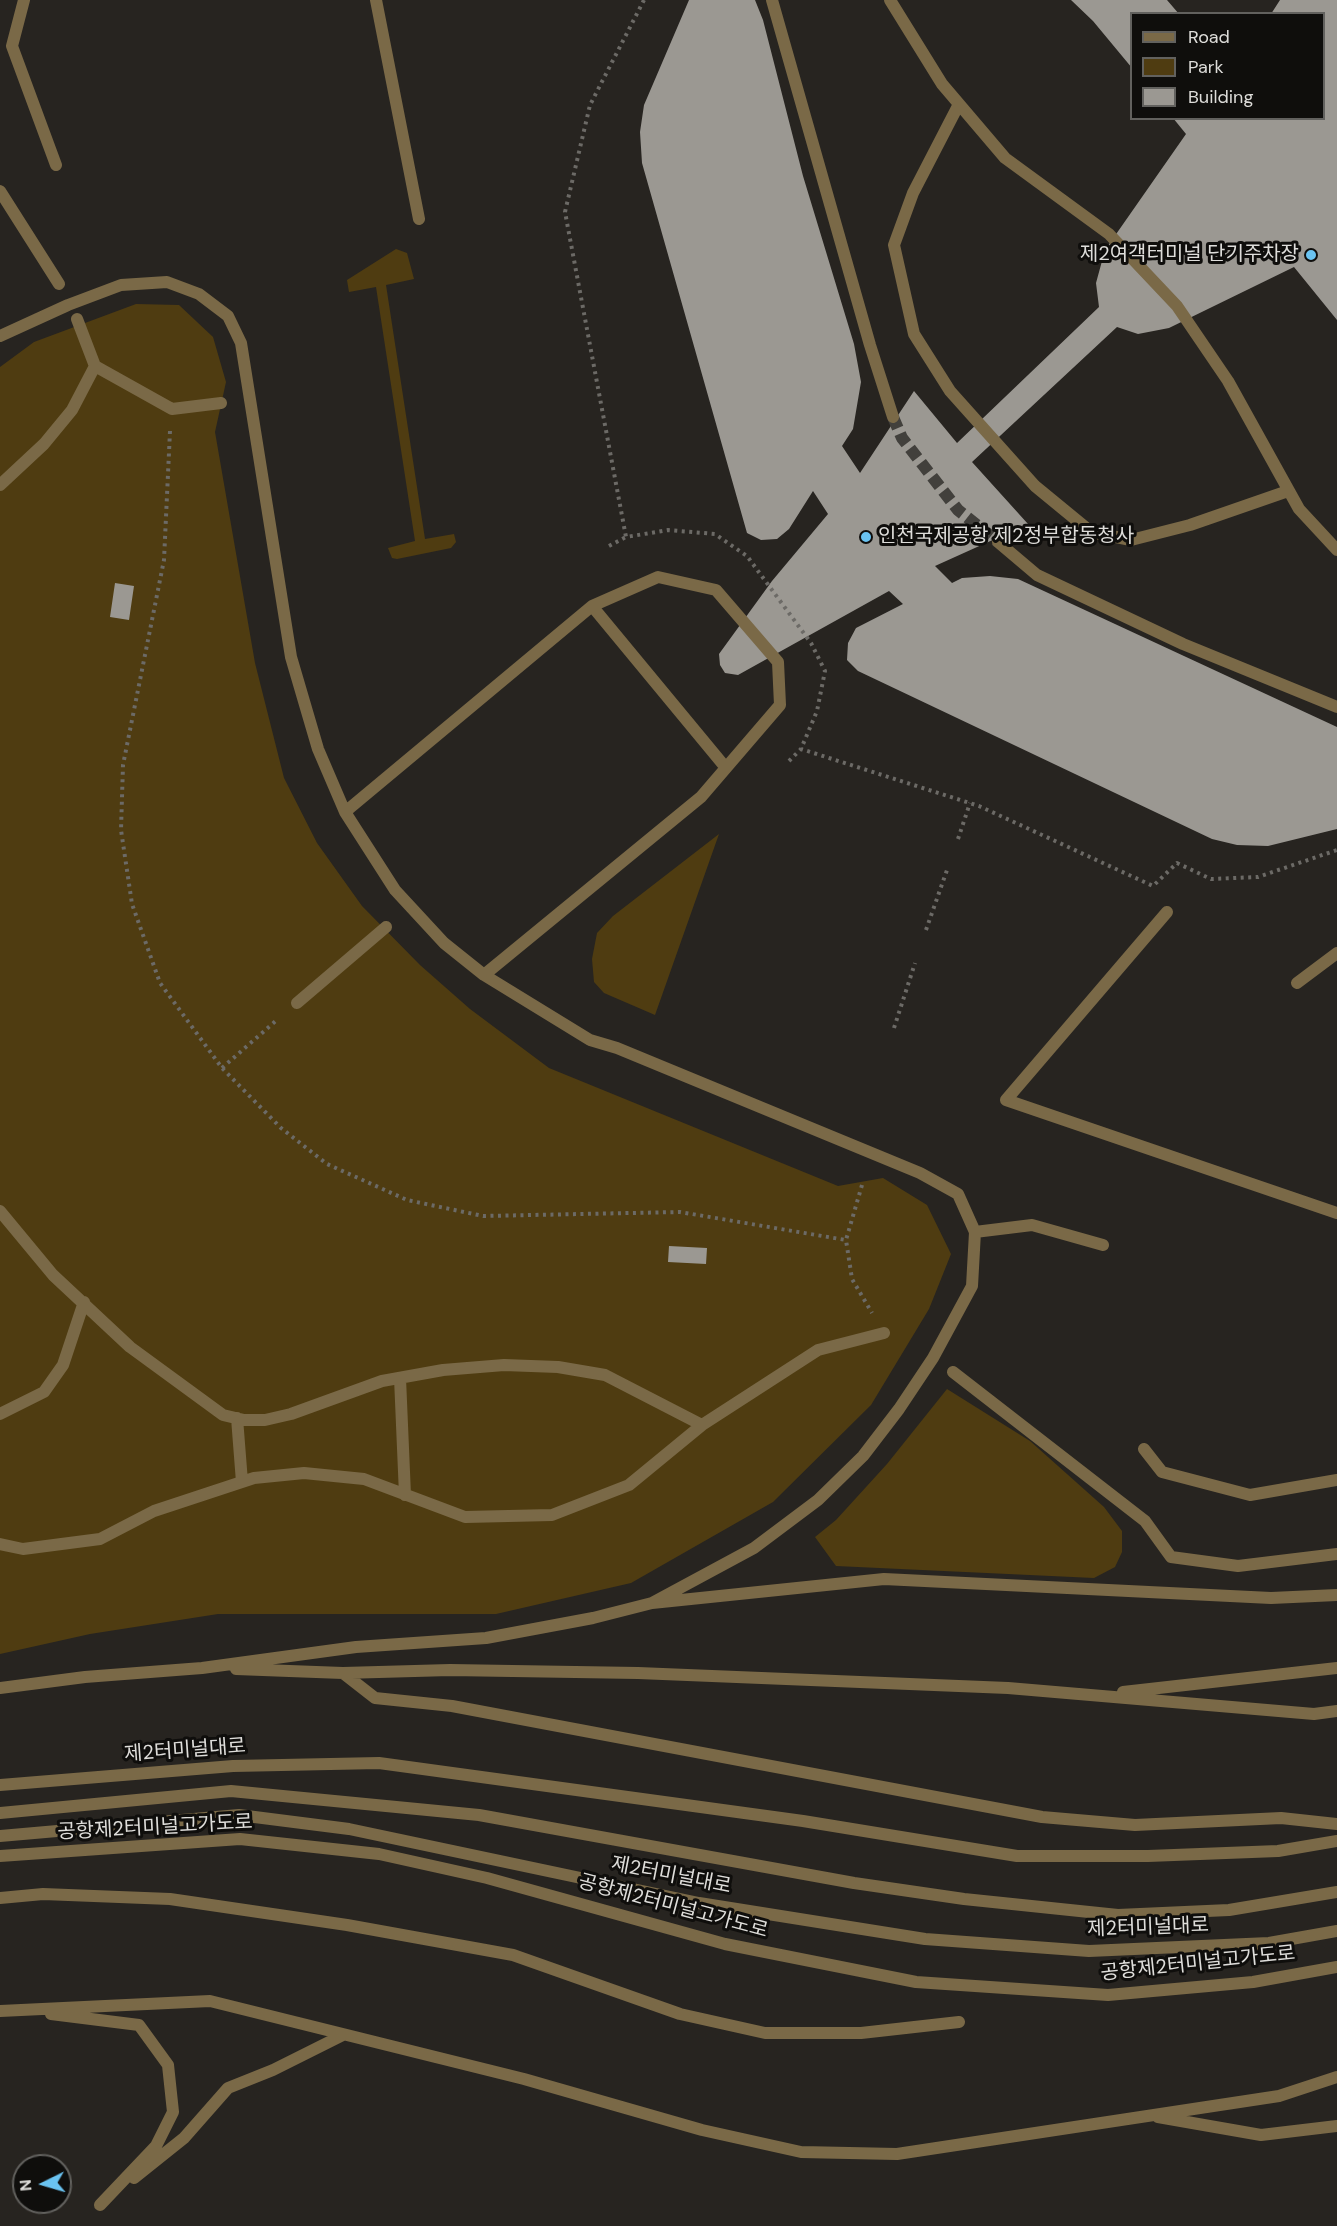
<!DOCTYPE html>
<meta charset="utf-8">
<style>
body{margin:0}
#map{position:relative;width:1337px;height:2226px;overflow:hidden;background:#272420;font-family:"DM Sans",sans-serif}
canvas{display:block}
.legend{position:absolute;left:1130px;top:12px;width:195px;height:108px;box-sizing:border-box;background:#0f0e0c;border:2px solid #62615e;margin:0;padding:8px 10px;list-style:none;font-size:18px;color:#deddda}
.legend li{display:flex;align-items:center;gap:12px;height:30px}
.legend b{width:30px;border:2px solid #62615e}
.north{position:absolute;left:12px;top:2154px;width:60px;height:60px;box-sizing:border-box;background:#0f0e0c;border:2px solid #62615e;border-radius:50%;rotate:265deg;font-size:16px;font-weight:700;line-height:24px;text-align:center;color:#deddda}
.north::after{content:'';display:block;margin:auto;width:21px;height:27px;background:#6ac3f1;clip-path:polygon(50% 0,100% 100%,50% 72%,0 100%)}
</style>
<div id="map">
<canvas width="1337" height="2226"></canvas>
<ul class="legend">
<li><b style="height:8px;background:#7a6947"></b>Road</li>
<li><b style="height:16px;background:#4f3c11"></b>Park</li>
<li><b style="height:16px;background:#9b9892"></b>Building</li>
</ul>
<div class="north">N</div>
</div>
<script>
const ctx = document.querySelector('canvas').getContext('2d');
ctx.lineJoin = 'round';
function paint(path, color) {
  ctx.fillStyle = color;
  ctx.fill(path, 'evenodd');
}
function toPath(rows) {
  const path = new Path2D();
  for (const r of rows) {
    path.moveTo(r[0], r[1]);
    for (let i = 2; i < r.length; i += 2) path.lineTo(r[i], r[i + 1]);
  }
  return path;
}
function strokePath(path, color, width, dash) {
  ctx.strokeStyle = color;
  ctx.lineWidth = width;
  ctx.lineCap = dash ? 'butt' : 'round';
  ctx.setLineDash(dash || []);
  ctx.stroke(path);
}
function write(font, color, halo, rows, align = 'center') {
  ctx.font = font + ' "DM Sans","Noto Sans KR",sans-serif';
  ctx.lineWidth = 6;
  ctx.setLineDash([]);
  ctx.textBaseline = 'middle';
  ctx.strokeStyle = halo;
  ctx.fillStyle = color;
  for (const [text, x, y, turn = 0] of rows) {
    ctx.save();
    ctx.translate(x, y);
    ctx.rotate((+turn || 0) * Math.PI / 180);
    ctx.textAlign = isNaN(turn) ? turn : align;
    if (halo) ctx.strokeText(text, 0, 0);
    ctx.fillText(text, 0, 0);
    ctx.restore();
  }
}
const green = toPath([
 [396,249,407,253,414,279,386,285,425,539,454,534,456,542,451,548,397,559,392,558,388,548,415,541,376,287,349,292,347,280],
 [136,304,179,305,213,337,226,382,215,432,255,663,284,778,317,843,362,906,420,965,470,1009,549,1068,838,1186,883,1178,927,1205,951,1254,929,1309,871,1405,773,1502,631,1583,496,1614,218,1614,90,1634,0,1654,0,367,34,342],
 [719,834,655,1015,604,993,594,982,592,959,597,933,613,916],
 [947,1389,1030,1441,1104,1507,1122,1531,1122,1552,1115,1567,1094,1578,836,1566,815,1537,836,1520,887,1464]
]);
const building = toPath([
 [689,0,755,0,763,20,803,176,854,344,861,382,853,429,842,446,860,473,914,391,957,443,1099,307,1096,283,1105,250,1186,134,1173,118,1324,118,1324,14,1271,14,1280,0,1337,0,1337,320,1294,267,1169,328,1138,334,1117,327,972,462,1028,524,935,566,952,583,962,578,990,576,1018,579,1337,727,1337,829,1268,846,1237,845,1212,839,858,671,847,660,848,643,856,628,903,604,889,591,738,675,725,673,720,665,719,654,772,581,828,514,813,491,789,529,777,539,761,540,747,533,642,163,640,132,644,105],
 [1071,0,1167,0,1179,14,1132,14,1132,68,1093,21],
 [115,583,134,586,129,620,110,617],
 [669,1246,707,1248,706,1264,668,1262]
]);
const streetTunnel = toPath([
 [893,417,902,438,958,510,998,542]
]);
const path = toPath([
 [644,0,590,105,565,212,626,537,668,530,715,534,747,556,811,643,825,671,817,711,801,749,979,806,1153,886,1177,863,1211,879,1258,877,1337,850],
 [170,431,164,560,123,765,121,830,132,904,160,983,222,1068,281,1128,327,1164,407,1200,483,1216,680,1212,846,1240],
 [609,546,626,537],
 [789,761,801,749],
 [958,839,970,803],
 [926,930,947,870],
 [894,1028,915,963],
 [222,1068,278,1019],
 [862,1185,846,1240,852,1279,872,1313]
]);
const lane = toPath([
 [24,0,12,46,56,165],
 [376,0,419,219],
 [0,336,68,305,121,285,167,282,199,294,228,316,241,343,291,657,318,749,345,812,395,890,444,943,484,975,590,1040,617,1048,920,1173,958,1194,975,1232,972,1286,933,1358,899,1409,863,1456,818,1500,754,1548,652,1603],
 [592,606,726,768],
 [345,812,592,606,658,577,716,590,778,662,780,705,701,797,484,975],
 [1167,912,1006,1100,1337,1213],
 [1297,983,1337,953],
 [975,1232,1032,1225,1103,1245],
 [1144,1449,1162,1472,1250,1495,1337,1480],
 [236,1669,343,1673,450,1670,638,1673,1008,1688,1314,1714,1337,1711],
 [343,1673,375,1698,452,1706,1042,1817,1135,1825,1281,1818,1337,1824],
 [0,1688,85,1677,202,1668,356,1647,486,1638,593,1618,652,1603,884,1579,1271,1598,1337,1595],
 [1123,1692,1337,1668],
 [0,1785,233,1766,379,1763,803,1821,1017,1856,1148,1856,1278,1851,1337,1841],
 [0,1813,231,1791,479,1815,854,1883,964,1899,1118,1915,1229,1910,1337,1892],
 [0,1836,239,1815,349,1829,699,1903,925,1939,1089,1951,1269,1943,1337,1931],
 [0,1856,240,1839,379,1854,487,1878,725,1944,916,1982,1108,1995,1253,1982,1337,1967],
 [0,1898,43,1894,170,1899,347,1925,513,1955,680,2014,765,2033,861,2033,959,2022],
 [0,2011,210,2001,524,2079,702,2130,801,2152,897,2154,1279,2096,1337,2077],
 [51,2014,139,2025,168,2065,173,2112,156,2146,100,2205],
 [1158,2117,1261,2135,1337,2126],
 [134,2178,184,2138,228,2088,273,2070,343,2035]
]);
const street = toPath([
 [772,0,870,345,893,417],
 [890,0,942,84,1005,158,1109,234,1177,306,1228,381,1299,509,1337,550],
 [959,104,913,193,894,245,914,334,950,391,1035,486,1091,532,1131,540,1190,525,1288,491],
 [0,191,59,284],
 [77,319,95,366,172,409,221,403],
 [0,485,44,444,72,410,95,366],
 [998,542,1037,575,1183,644,1337,707],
 [297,1003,386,927],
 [0,1211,53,1275,130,1347,223,1415,244,1420,265,1420,291,1414,382,1381,443,1370,504,1365,558,1367,605,1375,702,1425],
 [953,1372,1145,1521,1171,1557,1238,1566,1337,1554],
 [400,1378,405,1495],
 [0,1414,44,1392,63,1365,84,1302],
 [237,1418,242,1482],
 [0,1544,23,1549,100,1539,154,1511,254,1478,304,1473,364,1479,465,1517,552,1515,629,1485,702,1425,818,1350,884,1333]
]);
const markers = [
 [1311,255,6,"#6ac3f1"],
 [866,537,6,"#6ac3f1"]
];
const poiNames = [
 ["제2여객터미널 단기주차장",1299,255],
 ["인천국제공항 제2정부합동청사",878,537,"left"]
];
const streetNames = [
 ["제2터미널대로",185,1751,-4],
 ["공항제2터미널고가도로",155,1828,-3],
 ["제2터미널대로",671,1876,11],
 ["공항제2터미널고가도로",673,1907,15],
 ["제2터미널대로",1148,1928,-2],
 ["공항제2터미널고가도로",1198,1964,-6]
];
paint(green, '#4f3c11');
paint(building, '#9b9892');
strokePath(streetTunnel, '#42403c', 12, [12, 6]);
strokePath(path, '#6c6a66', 4, [3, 4.5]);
strokePath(lane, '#7a6947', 12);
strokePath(street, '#7a6947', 12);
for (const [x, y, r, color] of markers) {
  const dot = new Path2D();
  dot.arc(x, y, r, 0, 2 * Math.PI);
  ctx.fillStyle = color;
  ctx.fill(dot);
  strokePath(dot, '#0f0e0c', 2);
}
write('20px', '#deddda', '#0f0e0c', poiNames, 'right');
write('20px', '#deddda', '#0f0e0c', streetNames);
</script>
